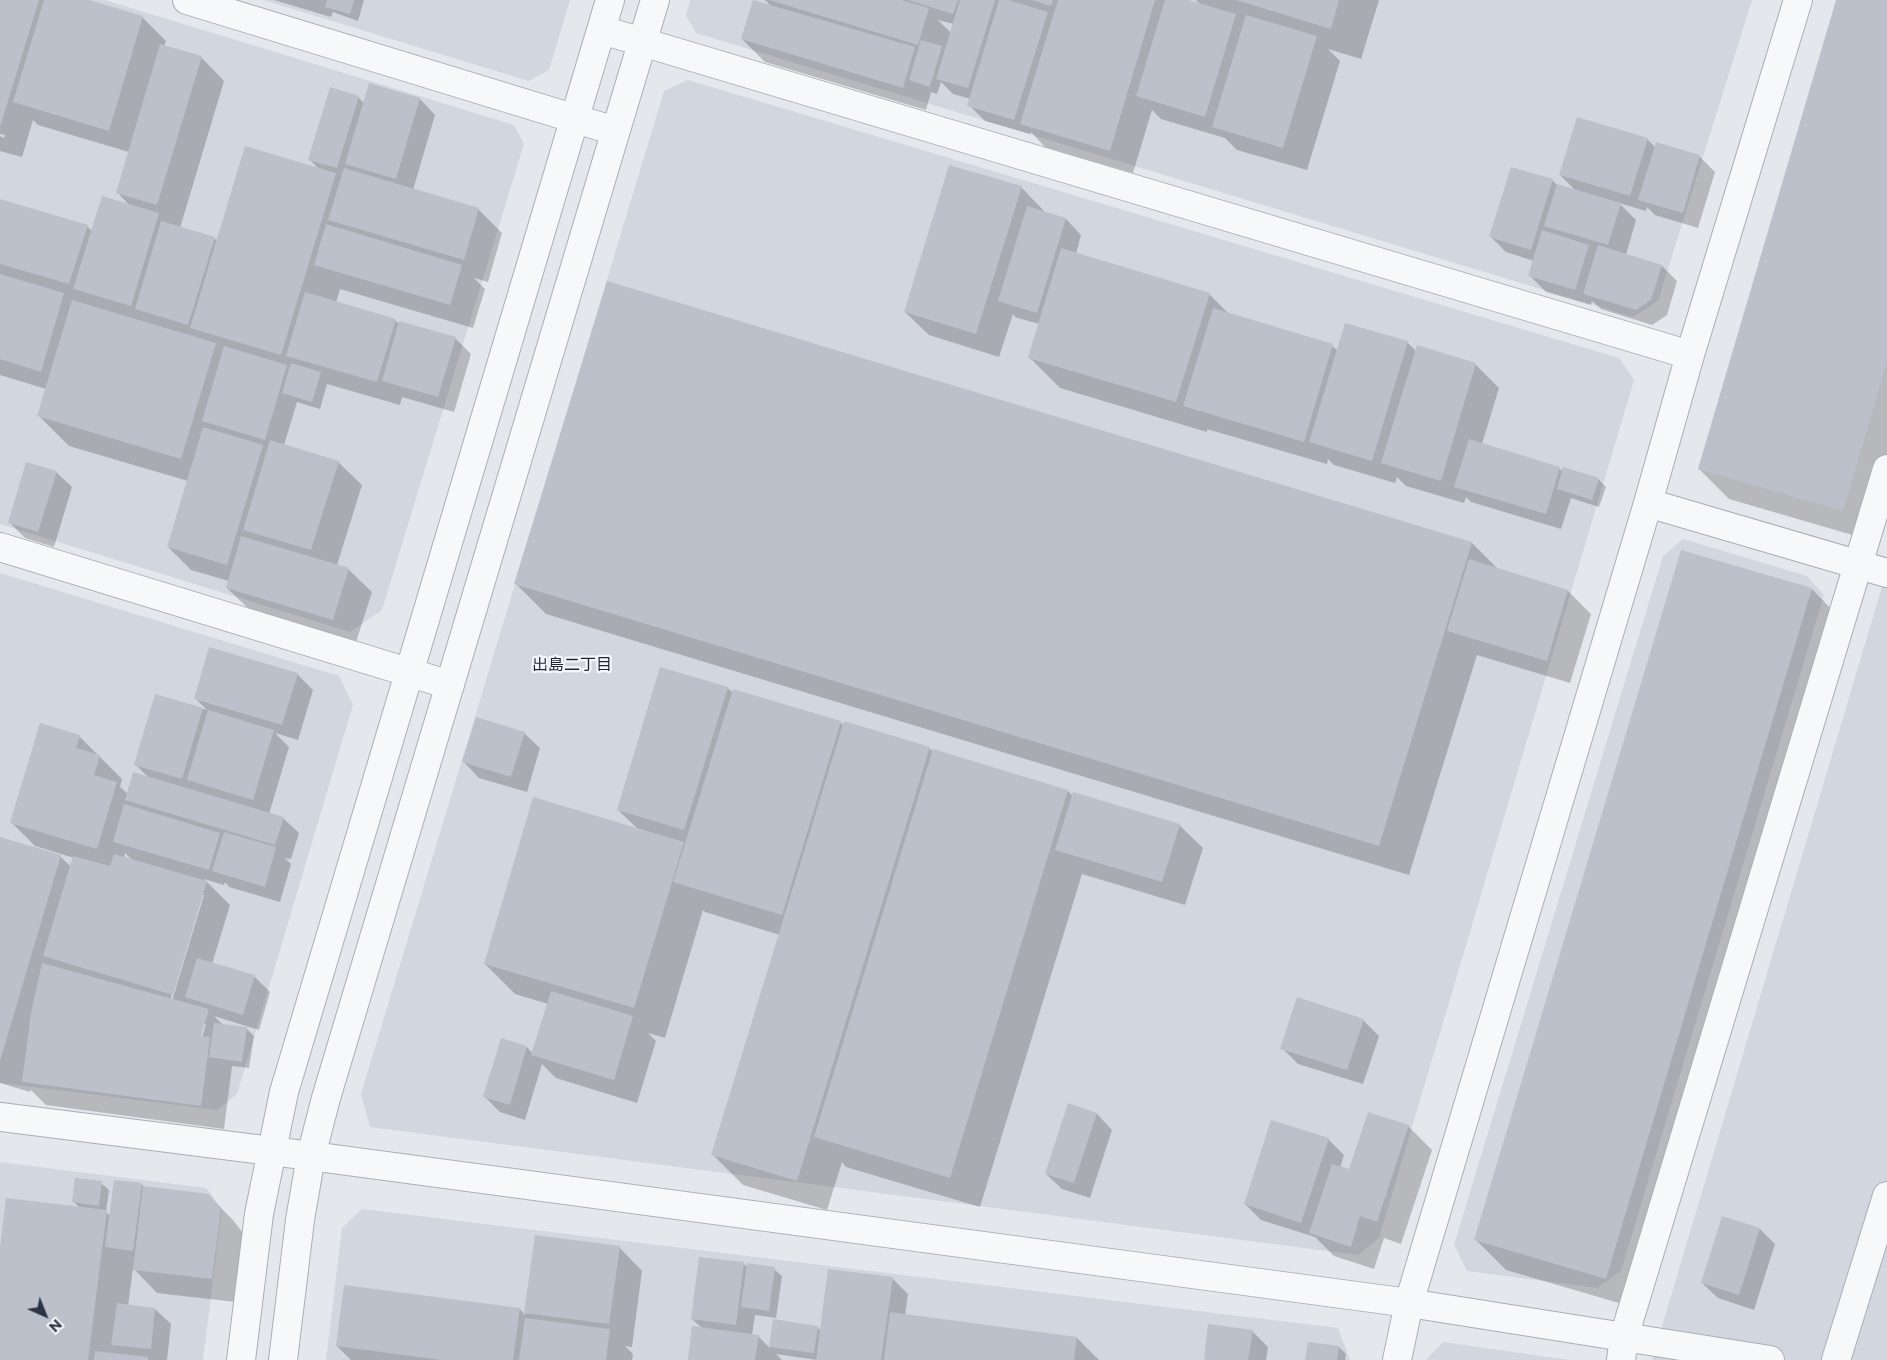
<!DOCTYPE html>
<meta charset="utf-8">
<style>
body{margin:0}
#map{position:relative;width:1887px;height:1360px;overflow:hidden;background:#e4e7ec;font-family:Montserrat,sans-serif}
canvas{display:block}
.north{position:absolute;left:20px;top:1290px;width:50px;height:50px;-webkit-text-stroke:4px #f4f6f9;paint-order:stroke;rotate:136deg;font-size:14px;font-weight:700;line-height:20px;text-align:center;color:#2b3445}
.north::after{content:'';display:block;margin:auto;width:18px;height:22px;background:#2b3445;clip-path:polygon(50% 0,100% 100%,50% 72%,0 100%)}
</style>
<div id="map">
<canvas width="1887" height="1360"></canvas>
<div class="north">N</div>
</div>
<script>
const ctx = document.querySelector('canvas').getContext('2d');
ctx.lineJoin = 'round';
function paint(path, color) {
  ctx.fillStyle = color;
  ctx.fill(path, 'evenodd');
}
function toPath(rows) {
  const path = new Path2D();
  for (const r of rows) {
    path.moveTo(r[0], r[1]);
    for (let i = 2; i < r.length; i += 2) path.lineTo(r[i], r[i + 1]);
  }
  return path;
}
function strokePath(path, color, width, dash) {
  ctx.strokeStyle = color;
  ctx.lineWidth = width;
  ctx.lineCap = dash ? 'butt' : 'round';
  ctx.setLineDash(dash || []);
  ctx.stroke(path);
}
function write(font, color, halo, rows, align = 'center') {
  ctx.font = font + ' Montserrat,"Noto Sans JP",sans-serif';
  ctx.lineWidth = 4.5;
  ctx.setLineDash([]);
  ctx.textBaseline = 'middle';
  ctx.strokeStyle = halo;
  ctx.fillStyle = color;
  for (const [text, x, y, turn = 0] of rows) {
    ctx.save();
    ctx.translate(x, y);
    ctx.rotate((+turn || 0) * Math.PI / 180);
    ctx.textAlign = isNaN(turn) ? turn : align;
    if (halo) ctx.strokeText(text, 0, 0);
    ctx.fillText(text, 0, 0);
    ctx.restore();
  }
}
const built = toPath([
 [0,0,105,0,514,125,524,144,382,610,350,632,0,524],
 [263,0,570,0,549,70,529,81],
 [690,0,1752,0,1658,301,1633,317,696,33,686,16],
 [688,80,1619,358,1634,380,1379,1238,1358,1255,370,1127,361,1094,664,91],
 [1683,539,1807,576,1824,595,1621,1271,1597,1288,1467,1271,1454,1245,1663,556],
 [1887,570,1887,1360,1652,1360],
 [0,573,339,676,353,705,237,1094,217,1110,0,1083],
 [0,1162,206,1188,222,1209,203,1360,0,1360],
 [362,1209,1338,1328,1350,1360,326,1360,342,1228],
 [1443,1342,1570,1360,1426,1360]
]);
const shadow = toPath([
 [0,0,85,0,142,17,166,41,164,46,201,57,224,81,180,228,214,238,217,241,319,169,309,159,358,97,365,104,370,85,420,99,435,115,413,190,479,210,502,233,488,282,474,278,485,289,473,328,340,289,336,303,395,320,400,325,400,322,456,339,471,354,454,412,402,397,400,405,327,384,320,409,297,402,284,445,338,462,362,485,337,565,348,569,372,592,356,642,251,611,227,588,229,581,191,570,168,547,188,481,69,446,38,415,46,389,0,375,0,200,87,226,92,231,130,206,117,192,129,152,38,125,33,120,22,157,0,151,0,136,4,138,5,135,0,134],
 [274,0,364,0,358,21,333,12,331,17],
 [765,0,1189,0,1189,2,1201,5,1196,0,1379,0,1361,59,1328,49,1340,61,1307,170,1237,150,1225,138,1161,119,1152,110,1133,173,1045,147,1031,132,1030,134,985,121,969,105,971,99,953,94,941,82,937,94,931,92,926,110,765,62,742,39,771,6],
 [938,20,954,24,951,33],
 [1838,0,1887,0,1887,493,1873,541,1729,499,1699,469],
 [1647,139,1655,147,1656,144,1700,157,1715,172,1698,228,1655,215,1647,207,1646,211,1619,203,1636,220,1626,255,1662,266,1677,281,1667,315,1652,325,1601,309,1592,301,1591,305,1546,292,1530,276,1534,261,1506,252,1491,237,1552,180,1557,185,1577,192,1560,175],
 [1021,187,1044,211,1044,212,1066,219,1081,235,1076,254,1209,294,1230,315,1332,346,1338,351,1346,324,1408,343,1416,351,1418,347,1476,365,1499,388,1482,444,1559,468,1563,472,1598,479,1606,487,1599,507,1571,498,1561,529,1471,502,1466,497,1464,503,1406,486,1397,477,1395,483,1334,465,1328,459,1327,464,1207,429,1207,432,1060,388,1029,357,1039,324,1015,317,1013,314,999,357,929,335,905,312],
 [608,283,1472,543,1498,569,1568,591,1591,614,1570,683,1477,655,1409,875,546,614,516,584],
 [56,472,72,487,54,547,25,538,9,522],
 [1812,589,1842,620,1636,1308,1506,1270,1476,1240],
 [661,668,728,688,733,693,734,690,841,723,844,726,929,748,934,752,1068,791,1073,796,1179,825,1203,848,1185,905,1082,874,980,1207,846,1167,842,1162,827,1210,743,1185,713,1155,780,935,705,912,703,910,665,1038,648,1033,656,1041,637,1103,556,1078,542,1064,525,1120,500,1112,485,1097,527,1047,533,1054,548,1004,515,994,485,964,638,829,618,810],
 [297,674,313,690,298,740,275,733,289,747,269,814,283,818,299,833,291,859,285,858,291,864,280,902,229,887,225,882,224,885,204,879,230,905,212,964,254,976,270,992,259,1030,214,1016,223,1025,246,1028,254,1036,249,1068,232,1066,224,1129,46,1105,31,1090,30,1092,0,1083,0,839,60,856,71,867,74,858,35,846,12,823,79,736,122,779,120,787,128,794,149,778,135,764,156,695,207,710,195,698],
 [125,853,132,860,124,858],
 [201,895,204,895,172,1001,170,1001],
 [203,1024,206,1024,201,1042,199,1042],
 [524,733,540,748,527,792,479,778,464,762],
 [1363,1020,1379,1036,1363,1084,1298,1064,1282,1048],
 [1069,1105,1097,1114,1112,1130,1090,1198,1062,1189,1046,1174],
 [1408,1126,1432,1150,1401,1244,1384,1238,1374,1269,1334,1256,1315,1237,1261,1220,1245,1204,1328,1139,1344,1155,1340,1168,1350,1171],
 [101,1183,109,1190,106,1212,110,1216,142,1184,144,1187,208,1195,232,1219,243,1233,235,1302,157,1293,133,1268,128,1306,155,1309,171,1324,167,1360,0,1360,0,1257,80,1208,74,1202],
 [1760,1229,1775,1244,1754,1310,1718,1298,1702,1283],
 [536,1236,619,1247,642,1271,632,1347,625,1346,633,1354,632,1360,351,1360,337,1346,520,1309,525,1315],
 [744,1264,747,1267,774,1269,782,1276,776,1318,755,1315,752,1335,758,1336,770,1348,774,1321,817,1327,821,1331,892,1278,908,1294,905,1315,1077,1338,1099,1360,817,1360,776,1354,782,1360,689,1360,702,1328,692,1319],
 [1252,1331,1268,1347,1266,1360,1205,1360],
 [1339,1347,1346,1354,1345,1360,1306,1360]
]);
const building = toPath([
 [0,0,39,0,0,127],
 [44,0,89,0,143,16,109,131,13,102],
 [327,0,354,0,350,14,325,7],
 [753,0,915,47,903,88,741,39],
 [769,0,901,0,929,8,918,45],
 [908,0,958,0,953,14],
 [960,0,995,0,968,88,936,79],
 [999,0,1008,0,1048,12,1014,120,967,106],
 [1032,0,1053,0,1051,6],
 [1058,0,1155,0,1110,151,1020,124],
 [1165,0,1188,0,1236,14,1205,117,1136,96],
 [1236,0,1339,0,1331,29],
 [1836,0,1887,0,1887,362,1843,511,1698,469],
 [1246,15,1317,36,1283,148,1212,127],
 [921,40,942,46,930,87,909,80],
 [160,44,202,56,157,205,116,193],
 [369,83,420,98,396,179,345,164],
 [330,87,359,96,337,168,308,160],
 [1577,117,1648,138,1630,196,1559,175],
 [1656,142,1700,155,1683,213,1638,200],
 [245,146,336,173,281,355,190,328],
 [949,165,1022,186,976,334,904,312],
 [1511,167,1553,179,1531,250,1489,237],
 [344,168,479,208,464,260,328,220],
 [1557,184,1621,203,1608,245,1544,226],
 [102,196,159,213,131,306,73,289],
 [0,199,88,225,69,284,0,264],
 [1027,206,1066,218,1037,313,998,301],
 [161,221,215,237,188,325,135,309],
 [326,224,462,265,450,305,314,265],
 [1542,230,1589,245,1575,290,1528,276],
 [1598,245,1662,265,1651,300,1636,310,1583,294],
 [1061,248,1210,293,1176,402,1028,358],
 [0,274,64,293,41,372,0,359],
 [607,281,1472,542,1379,846,514,584],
 [305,292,396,319,377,382,286,356],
 [72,300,216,343,181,459,37,416],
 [1213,308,1333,344,1304,442,1183,406],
 [399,321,456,337,438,397,382,381],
 [1345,323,1408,341,1372,461,1309,442],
 [1417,345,1476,363,1441,481,1381,463],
 [224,346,287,365,265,440,202,421],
 [291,363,321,372,312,402,282,393],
 [203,427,263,445,227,565,167,547],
 [1469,439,1560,467,1546,514,1454,487],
 [270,440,339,461,311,550,243,530],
 [26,462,57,471,38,532,8,523],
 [1563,467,1599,478,1592,500,1557,489],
 [241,536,349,568,333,620,226,588],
 [1681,550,1812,588,1606,1279,1474,1240],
 [1469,559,1568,590,1547,661,1447,631],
 [209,647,298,673,282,725,194,699],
 [660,667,728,687,684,830,617,810],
 [733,689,841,721,782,915,673,882],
 [155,694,203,708,182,779,134,765],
 [208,710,274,730,253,800,187,780],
 [476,717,525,732,511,777,462,762],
 [844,721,930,747,797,1181,711,1155],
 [40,723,80,735,76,748,100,755,94,775,117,782,97,849,10,823],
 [933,749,1068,790,950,1178,814,1137],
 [133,772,284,817,275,845,125,800],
 [1073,792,1180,824,1162,882,1055,850],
 [533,797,684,842,634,1008,484,964],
 [124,804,220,833,209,870,113,842],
 [224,832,276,847,265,887,212,871],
 [0,837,61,855,0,1061],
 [114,854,207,881,173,995,43,956,73,856,110,866],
 [197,958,255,975,243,1015,185,997],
 [42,963,209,1009,201,1036,210,1037,201,1106,22,1082,31,1013],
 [551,991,633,1016,614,1080,531,1055],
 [1297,997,1364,1019,1347,1070,1280,1049],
 [214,1023,247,1027,242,1062,209,1057],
 [501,1038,527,1046,510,1105,483,1097],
 [1068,1103,1097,1113,1074,1183,1045,1174],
 [1368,1112,1409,1125,1377,1222,1360,1216,1351,1247,1309,1233,1332,1164,1349,1169],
 [1271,1120,1329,1138,1301,1223,1244,1204],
 [75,1178,102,1181,99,1206,72,1202],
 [114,1180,142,1183,133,1251,105,1247],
 [143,1186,209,1194,221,1209,212,1279,133,1270],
 [6,1198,107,1210,88,1360,0,1360,0,1247],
 [1722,1216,1760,1228,1739,1295,1701,1283],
 [535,1235,620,1246,609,1324,524,1313],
 [699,1257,744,1262,736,1325,691,1319],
 [747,1263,775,1267,769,1311,741,1307],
 [828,1269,893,1277,881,1360,816,1360],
 [344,1285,520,1308,513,1360,441,1360,336,1346],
 [117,1303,155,1308,151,1349,111,1345],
 [890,1312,1077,1337,1074,1360,884,1360],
 [525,1318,610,1329,606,1360,519,1360],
 [773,1319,818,1326,814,1353,769,1347],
 [1208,1324,1253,1330,1248,1360,1204,1360],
 [692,1326,759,1335,755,1360,688,1360],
 [1308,1342,1339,1346,1337,1360,1305,1360],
 [95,1351,148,1357,148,1360,94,1360]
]);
const minor = toPath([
 [187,0,615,131],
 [602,30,1690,355],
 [1648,503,1887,573],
 [0,547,450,685],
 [0,1117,311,1156,1409,1303,1770,1360],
 [241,1360,259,1214,284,1092,610,0],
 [283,1360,300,1220,311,1156,326,1098,655,0],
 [1397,1360,1409,1303,1648,503,1690,355,1798,0],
 [1621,1360,1624,1337,1887,469],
 [1836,1360,1887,1196]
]);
const neighbourhoodNames = [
 ["出島二丁目",572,665]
];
paint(built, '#d2d6de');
paint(shadow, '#0003');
paint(building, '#bbc0ca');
strokePath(minor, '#a9aeb7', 30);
strokePath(minor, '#f7f8fa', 28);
write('16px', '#1d2536', '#f4f6f9', neighbourhoodNames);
</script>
